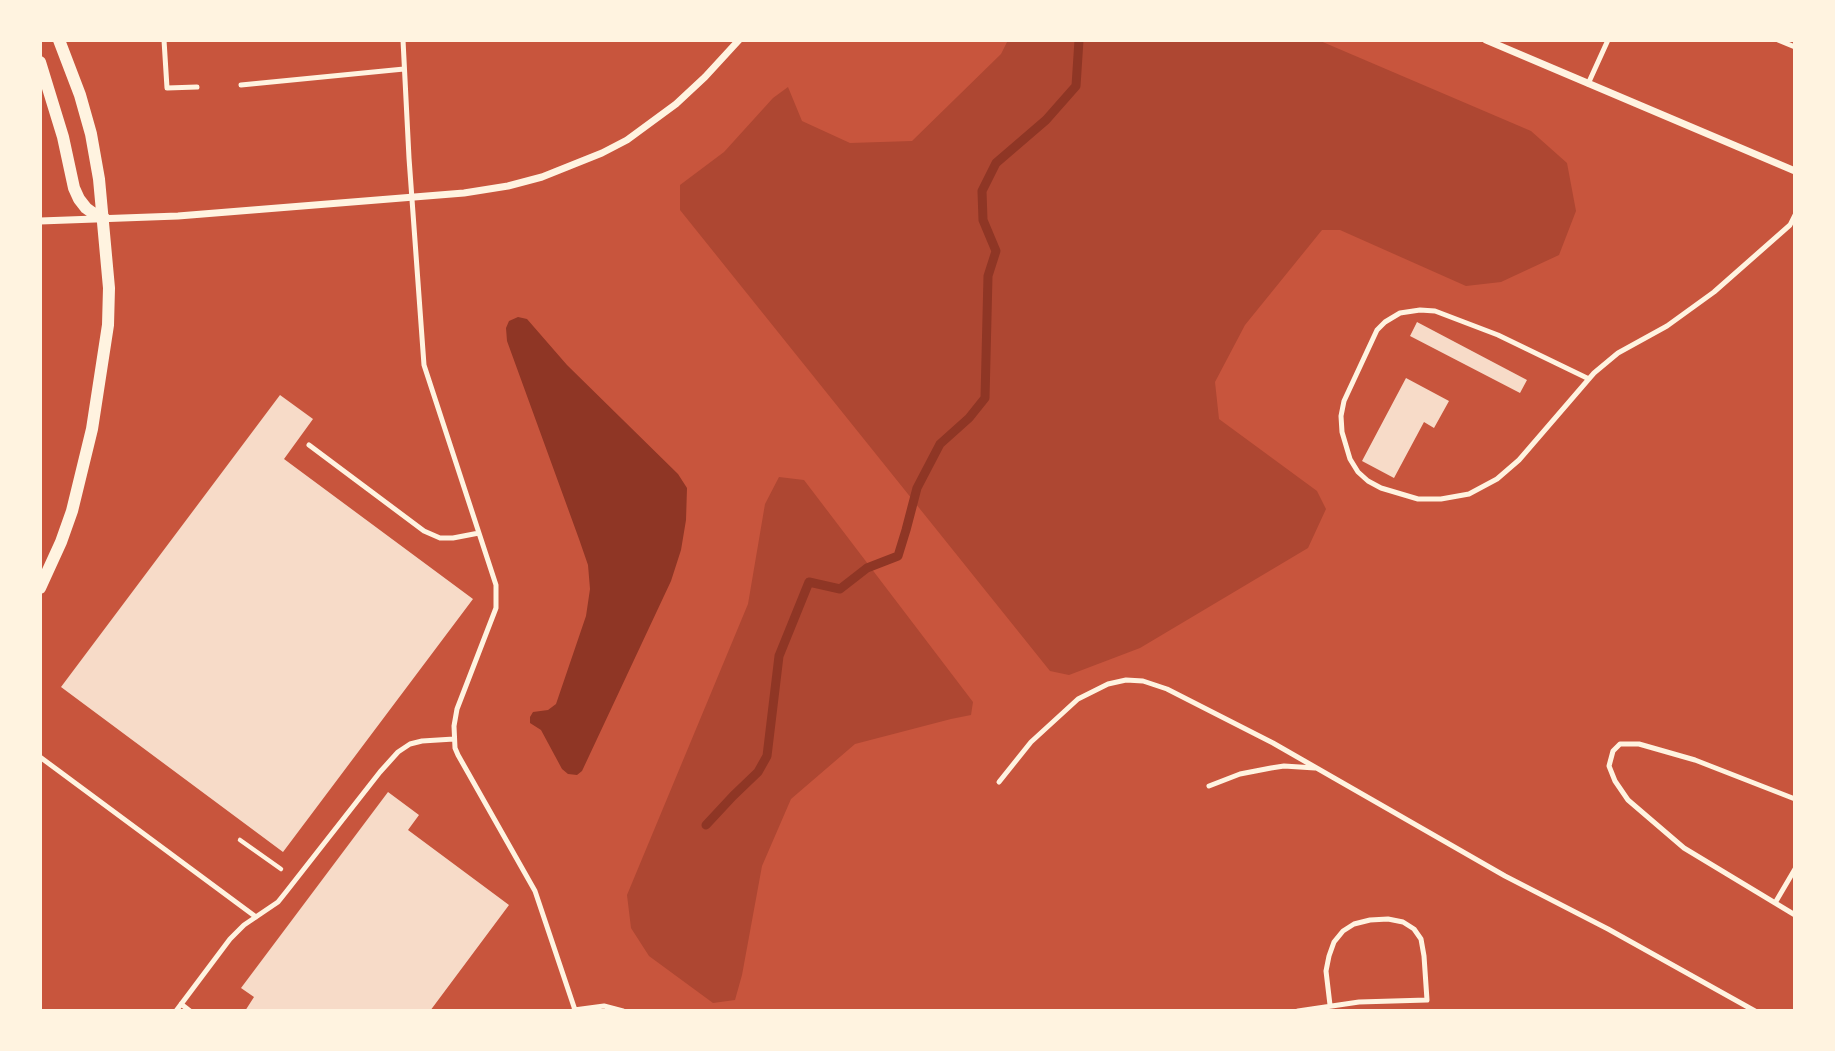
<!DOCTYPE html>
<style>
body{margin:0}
#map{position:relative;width:1835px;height:1051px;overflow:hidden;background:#c8553d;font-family:"Archivo Narrow",sans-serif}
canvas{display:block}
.frame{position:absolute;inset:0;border:42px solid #fff3e0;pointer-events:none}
</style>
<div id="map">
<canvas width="1835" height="1051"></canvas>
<div class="frame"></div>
</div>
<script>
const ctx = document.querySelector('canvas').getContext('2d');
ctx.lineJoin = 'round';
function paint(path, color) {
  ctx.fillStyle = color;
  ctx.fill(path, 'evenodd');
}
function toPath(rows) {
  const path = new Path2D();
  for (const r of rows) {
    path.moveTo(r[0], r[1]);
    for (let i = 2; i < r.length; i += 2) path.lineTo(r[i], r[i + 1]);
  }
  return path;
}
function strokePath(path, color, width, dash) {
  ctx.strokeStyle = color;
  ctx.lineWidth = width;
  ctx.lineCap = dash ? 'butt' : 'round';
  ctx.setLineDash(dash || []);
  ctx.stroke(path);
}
const green = toPath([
 [1008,40,1318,40,1531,131,1567,163,1576,211,1559,255,1501,282,1466,286,1340,230,1322,230,1245,325,1215,382,1219,419,1317,491,1326,509,1308,548,1140,648,1069,675,1050,671,680,210,680,185,724,152,773,98,788,87,802,121,850,143,912,141,1001,54],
 [779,477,804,480,973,702,971,715,951,719,855,744,791,799,762,866,742,975,735,1000,713,1003,649,956,631,928,627,895,748,604,765,504]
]);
const water = toPath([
 [518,317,527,319,567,365,678,474,687,488,686,520,681,550,671,581,582,771,577,775,568,774,562,769,541,730,530,723,530,717,533,712,548,710,556,704,586,616,590,589,588,565,579,539,507,341,506,328,509,321]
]);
const stream = toPath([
 [706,825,733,796,758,772,767,756,779,656,809,582,840,589,867,568,898,556,906,530,917,488,940,444,969,418,985,398,988,276,996,251,983,220,982,191,996,163,1046,120,1076,86,1079,40]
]);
const building = toPath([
 [1417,322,1527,380,1520,393,1410,336],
 [1406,378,1449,401,1434,428,1424,422,1394,478,1362,461],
 [280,395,313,419,284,459,473,599,283,852,61,687],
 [388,792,419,815,408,830,509,905,430,1011,245,1011,254,997,241,988]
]);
const path = toPath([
 [240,840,281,869]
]);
const service = toPath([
 [164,40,167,88,197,87],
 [403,40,409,158,424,365,496,585,496,608,457,709,454,726,455,748,458,755,535,891,575,1010],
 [1778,40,1795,47],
 [1588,84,1608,40],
 [241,85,404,69],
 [1589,379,1498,335,1435,311,1420,310,1400,313,1385,322,1377,330,1344,401,1341,416,1342,432,1350,459,1358,472,1368,481,1381,488,1418,499,1441,499,1469,494,1497,479,1519,460,1594,373,1618,353,1667,326,1714,292,1790,225,1795,215],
 [309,445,424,531,440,538,453,538,479,533],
 [40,757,256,917],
 [999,782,1031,742,1078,699,1108,684,1126,680,1143,681,1167,689,1273,743,1505,876,1608,929,1755,1011],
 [1209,786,1240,774,1271,768,1284,766,1315,768],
 [1795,799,1695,760,1639,744,1620,744,1613,751,1609,766,1615,781,1628,800,1684,848,1795,915],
 [1775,903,1795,869],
 [181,1004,190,1011],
 [574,1010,604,1006,623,1011],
 [176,1011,230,939,244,925,278,902,286,892,380,772,398,752,410,744,422,741,454,739],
 [1298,1011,1359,1002,1427,1000,1424,956,1421,939,1414,929,1403,922,1388,919,1370,920,1354,924,1343,931,1334,942,1329,956,1326,971,1330,1005]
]);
const minor = toPath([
 [1486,40,1795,171],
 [40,221,178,216,464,193,508,186,542,177,602,153,627,140,676,104,705,77,739,40]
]);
const tertiary = toPath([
 [40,62,63,137,74,188,79,199,86,208,97,216,104,218],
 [40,588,61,542,72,511,92,429,108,325,109,288,99,179,91,134,80,95,59,40]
]);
paint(green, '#ae4732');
paint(water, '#8f3625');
strokePath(stream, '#8f3625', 9);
paint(building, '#f7dbc8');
strokePath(path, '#fff3e0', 4.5);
strokePath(service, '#fff3e0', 5);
strokePath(minor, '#fff3e0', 7);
strokePath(tertiary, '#fff3e0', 12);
</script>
